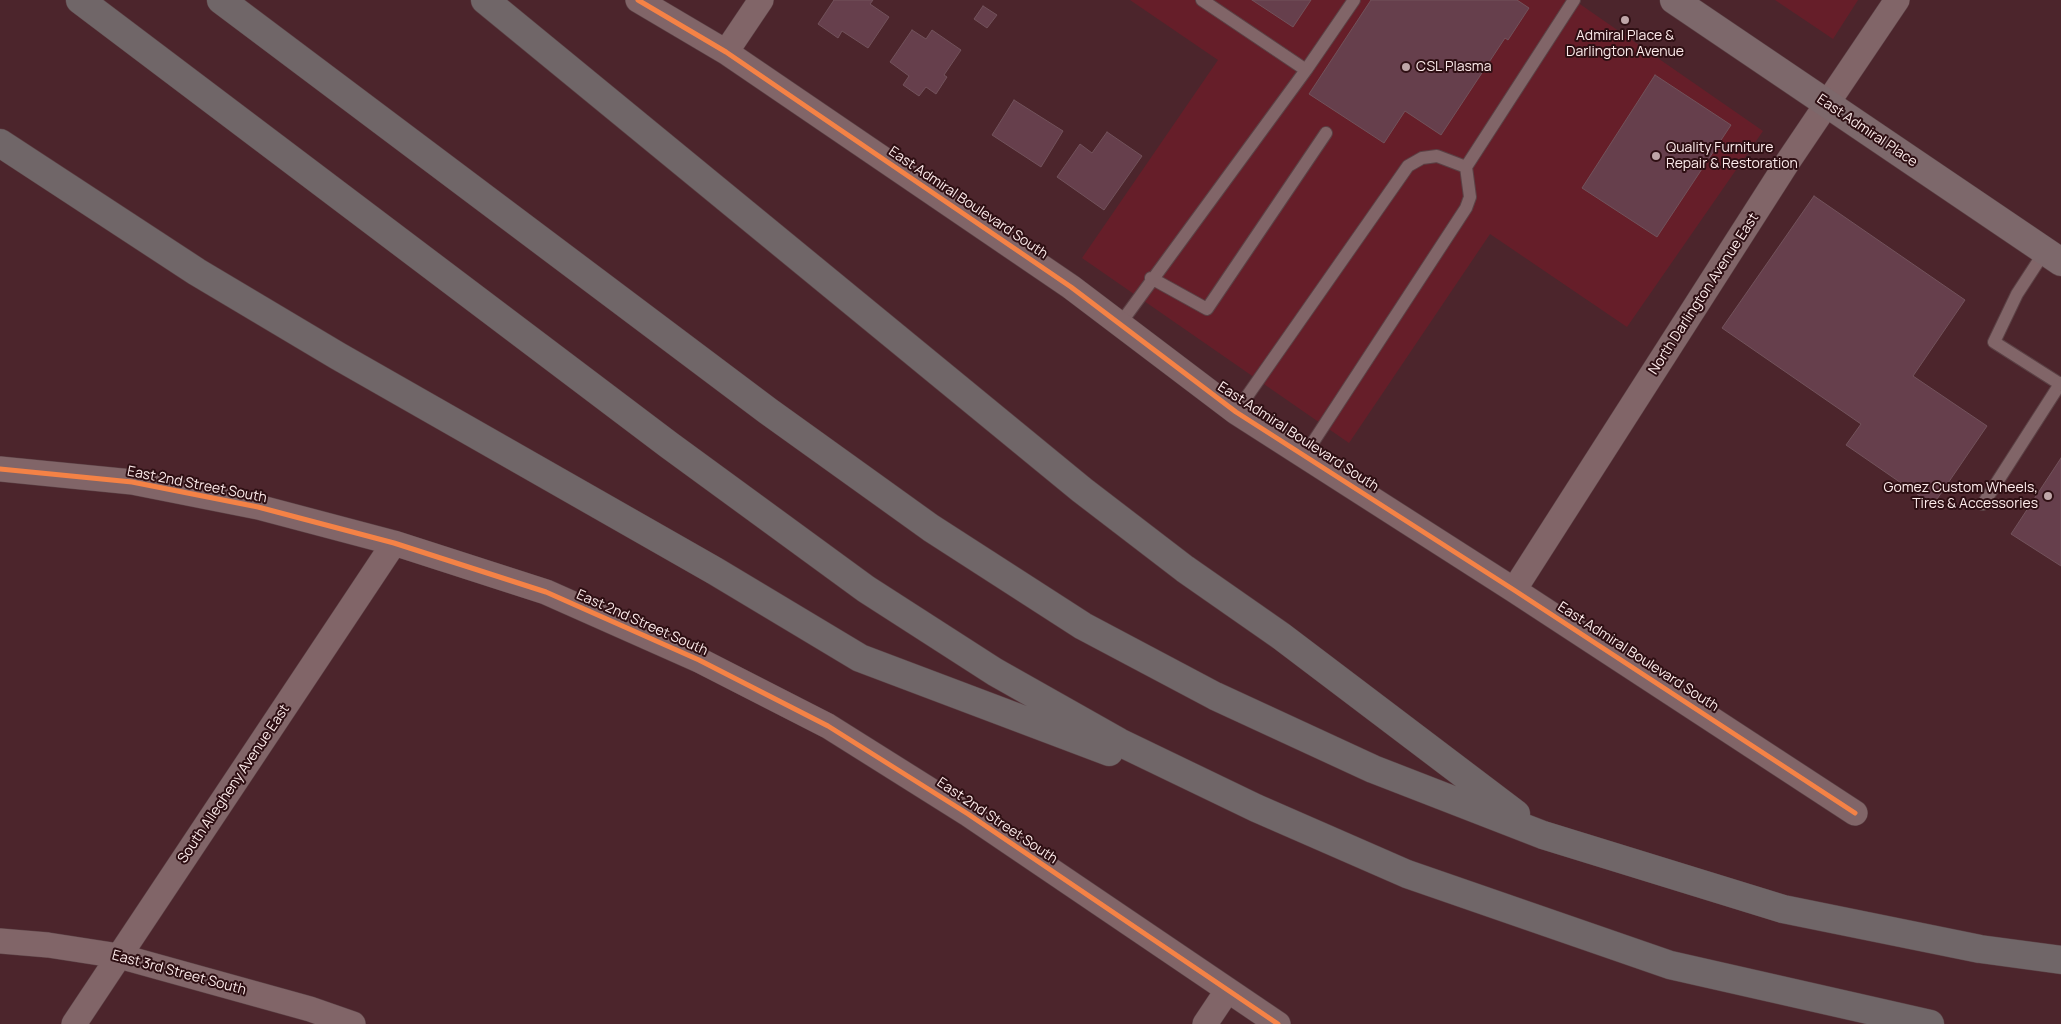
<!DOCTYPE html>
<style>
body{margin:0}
canvas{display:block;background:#4c252c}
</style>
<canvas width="2061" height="1024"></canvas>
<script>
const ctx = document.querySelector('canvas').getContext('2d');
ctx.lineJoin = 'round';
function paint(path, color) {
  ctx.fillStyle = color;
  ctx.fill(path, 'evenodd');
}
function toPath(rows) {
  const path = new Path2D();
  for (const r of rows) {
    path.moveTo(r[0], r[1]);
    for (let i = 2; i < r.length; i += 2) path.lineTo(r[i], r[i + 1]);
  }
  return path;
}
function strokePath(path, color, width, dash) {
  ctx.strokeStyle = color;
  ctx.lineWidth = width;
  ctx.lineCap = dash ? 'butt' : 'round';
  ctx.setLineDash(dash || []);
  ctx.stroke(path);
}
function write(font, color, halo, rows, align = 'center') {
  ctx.font = font + ' Manrope,sans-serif';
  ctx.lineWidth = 4;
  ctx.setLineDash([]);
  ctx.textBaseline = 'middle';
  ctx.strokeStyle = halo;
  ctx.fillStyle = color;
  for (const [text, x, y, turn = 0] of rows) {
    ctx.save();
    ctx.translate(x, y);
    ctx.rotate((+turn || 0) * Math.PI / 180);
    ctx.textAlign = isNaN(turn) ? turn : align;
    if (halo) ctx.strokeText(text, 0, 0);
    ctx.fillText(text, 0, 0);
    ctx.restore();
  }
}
const built = toPath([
 [1130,0,1574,0,1763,131,1627,327,1490,234,1349,443,1082,258,1218,60],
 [1775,0,1858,0,1833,39]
]);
const building = toPath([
 [834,0,873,0,870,4,889,17,868,48,842,31,838,38,818,24,834,0],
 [1252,0,1311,0,1293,27,1252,0],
 [1371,0,1517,0,1529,8,1508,40,1505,38,1441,135,1405,111,1384,143,1309,94,1371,0],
 [983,6,997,15,987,28,974,19,983,6],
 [912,30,926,39,932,30,961,50,944,75,947,77,936,94,926,87,919,96,903,85,909,76,890,62,912,30],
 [1655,75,1731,125,1657,237,1582,188,1655,75],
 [1014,100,1063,131,1041,167,992,135,1014,100],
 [1107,132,1142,156,1104,210,1057,177,1080,144,1092,153,1107,132],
 [1814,196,1965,300,1913,376,1987,426,1933,505,1846,445,1861,424,1722,328,1814,196],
 [2061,458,2061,566,2011,534,2061,458]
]);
const service = toPath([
 [1202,0,1306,70],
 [2045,251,2017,294,1994,342,2060,384,2061,383],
 [1151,278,1207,309,1326,133],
 [1120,324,1306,70,1354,0],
 [1236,412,1408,166,1422,158,1437,156,1466,167],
 [1304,456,1466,208,1470,197,1466,167,1574,0],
 [1983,504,2060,384]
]);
const minor = toPath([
 [638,0,726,52,1071,287,1236,412,1514,590,1855,813],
 [726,52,761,0],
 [0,469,132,482,258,507,394,543,546,592,699,660,828,726,968,814,1278,1024],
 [1514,590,1789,160,1897,0],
 [0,941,48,945,119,956,310,1009,353,1024],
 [74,1024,394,543],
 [1205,1024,1227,991]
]);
const secondary = toPath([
 [1674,0,2061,262]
]);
const motorway = toPath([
 [80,0,669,445,866,589,995,672,1119,742,1256,808,1407,874,1670,965,1930,1024],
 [221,0,768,411,931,528,1083,626,1215,696,1373,769,1543,835,1783,909,1980,949,2061,960],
 [485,0,1082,490,1185,569,1281,636,1516,814],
 [0,143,197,272,338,356,715,571,860,658,1109,752]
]);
const cycleway = toPath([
 [638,0,726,52,1071,287,1236,412,1514,590,1855,813],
 [0,469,132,482,258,507,394,543,546,592,699,660,828,726,968,814,1278,1024]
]);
const markers = [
 [1625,20,5,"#bfa6a8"],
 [1406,67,5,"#bfa6a8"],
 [1656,156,5,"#bfa6a8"],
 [2048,496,5,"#bfa6a8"]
];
const poiNames = [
 ["Admiral Place &",1625,36,"center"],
 ["Darlington Avenue",1625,52,"center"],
 ["CSL Plasma",1416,67],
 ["Quality Furniture",1666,148],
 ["Repair & Restoration",1666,164],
 ["Gomez Custom Wheels,",2038,488,"right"],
 ["Tires & Accessories",2038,504,"right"]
];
const streetNames = [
 ["East Admiral Place",1867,131,34],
 ["East Admiral Boulevard South",968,203,34],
 ["North Darlington Avenue East",1704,294,-57],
 ["East Admiral Boulevard South",1298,437,33],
 ["East 2nd Street South",197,485,11],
 ["East 2nd Street South",642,623,24],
 ["East Admiral Boulevard South",1638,657,33],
 ["South Allegheny Avenue East",234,784,-56],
 ["East 2nd Street South",997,821,34],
 ["East 3rd Street South",179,973,15]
];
paint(built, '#661e29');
paint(building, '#663f4c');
strokePath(building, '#72525b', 1);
strokePath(service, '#5b4145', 14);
strokePath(minor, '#5b4145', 26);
strokePath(secondary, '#5b4145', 29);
strokePath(motorway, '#5b4145', 29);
strokePath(service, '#816568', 12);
strokePath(minor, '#816568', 25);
strokePath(secondary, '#7d686b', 28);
strokePath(motorway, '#706668', 28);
strokePath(cycleway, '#f48246', 5);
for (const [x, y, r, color] of markers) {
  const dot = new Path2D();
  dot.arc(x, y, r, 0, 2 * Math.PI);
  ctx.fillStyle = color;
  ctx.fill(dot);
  strokePath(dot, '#2e0f13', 2);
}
write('14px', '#fdebeb', '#2e0f13', poiNames, 'left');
write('14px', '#fdebeb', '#2e0f13', streetNames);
</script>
